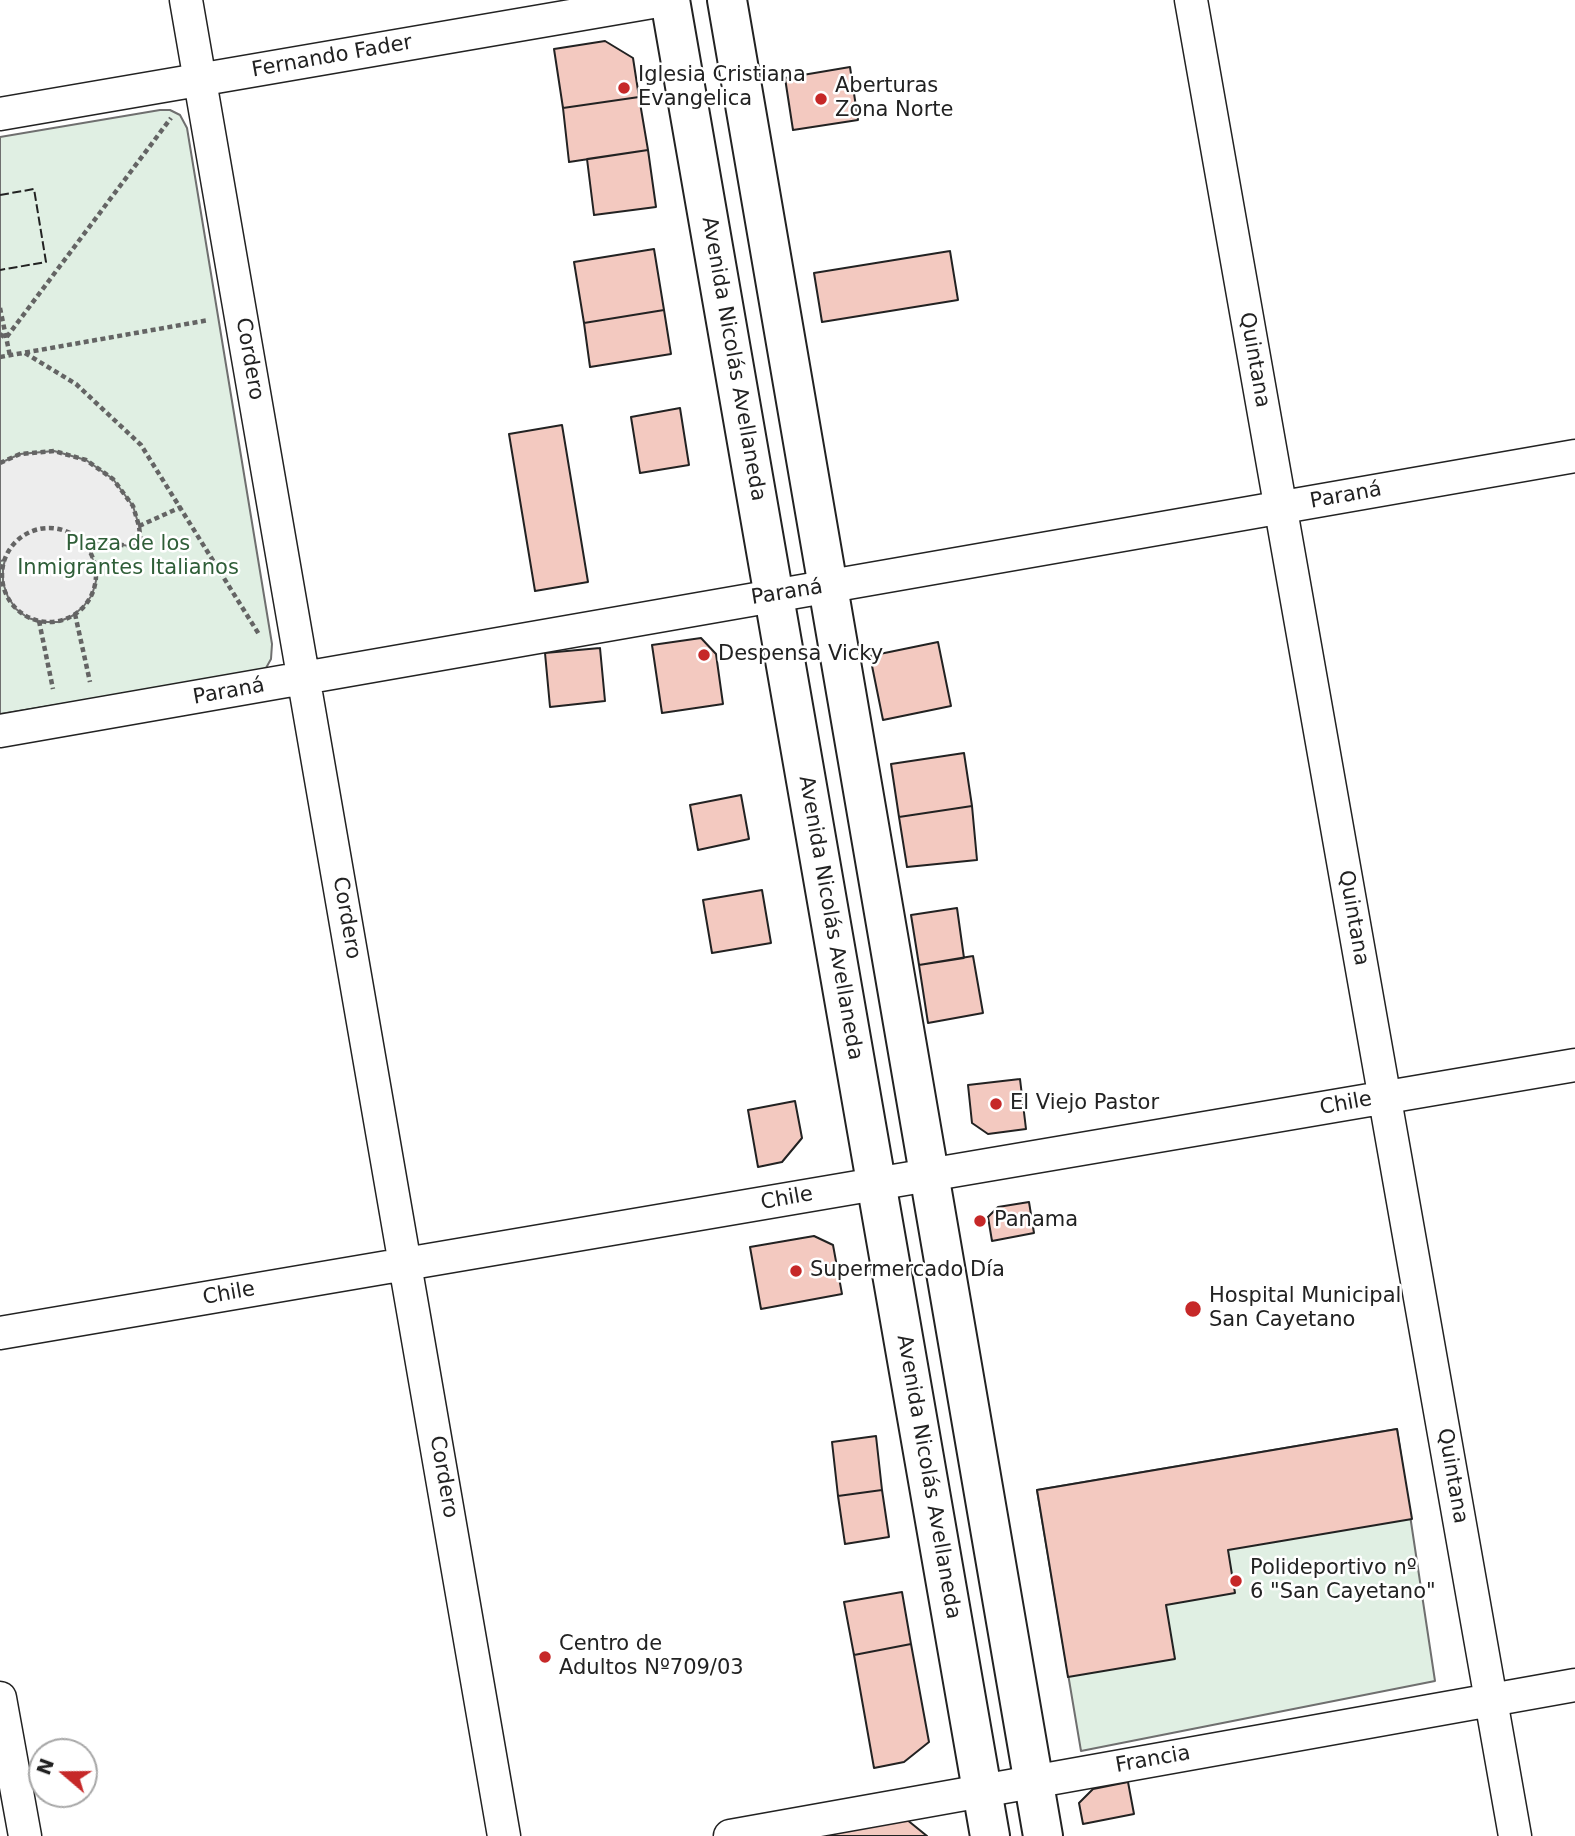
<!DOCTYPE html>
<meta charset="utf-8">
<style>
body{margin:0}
#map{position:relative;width:1575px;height:1836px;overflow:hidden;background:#fff;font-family:"DejaVu Sans",sans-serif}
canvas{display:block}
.north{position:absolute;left:28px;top:1738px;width:70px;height:70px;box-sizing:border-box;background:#fff;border:2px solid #a7a7a7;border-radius:50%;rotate:290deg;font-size:19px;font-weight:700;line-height:28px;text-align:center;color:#222}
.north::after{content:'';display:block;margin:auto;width:24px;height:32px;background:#c62828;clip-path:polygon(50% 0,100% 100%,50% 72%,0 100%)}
</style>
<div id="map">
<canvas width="1575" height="1836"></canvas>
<div class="north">N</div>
</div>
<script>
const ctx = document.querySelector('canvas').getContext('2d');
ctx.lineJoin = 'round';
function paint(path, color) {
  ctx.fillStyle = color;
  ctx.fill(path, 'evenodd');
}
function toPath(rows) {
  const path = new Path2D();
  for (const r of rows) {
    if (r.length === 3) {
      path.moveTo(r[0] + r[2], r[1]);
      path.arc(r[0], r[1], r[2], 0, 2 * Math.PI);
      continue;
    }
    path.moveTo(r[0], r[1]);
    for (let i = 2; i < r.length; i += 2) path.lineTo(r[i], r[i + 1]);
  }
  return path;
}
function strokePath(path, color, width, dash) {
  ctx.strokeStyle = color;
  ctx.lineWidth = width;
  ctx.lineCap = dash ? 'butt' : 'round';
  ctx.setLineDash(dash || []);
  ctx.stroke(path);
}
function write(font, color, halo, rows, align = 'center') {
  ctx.font = font + ' "DejaVu Sans",sans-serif';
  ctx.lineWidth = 5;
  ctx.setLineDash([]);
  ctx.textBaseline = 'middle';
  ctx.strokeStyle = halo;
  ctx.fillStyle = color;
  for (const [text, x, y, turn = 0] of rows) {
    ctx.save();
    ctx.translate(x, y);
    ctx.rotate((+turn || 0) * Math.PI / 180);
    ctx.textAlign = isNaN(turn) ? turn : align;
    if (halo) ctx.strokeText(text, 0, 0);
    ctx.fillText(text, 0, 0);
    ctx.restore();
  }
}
const green = toPath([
 [160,110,170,110,180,115,187,128,272,644,271,659,266,668,253,673,0,714,0,137,160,110],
 [1397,1429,1435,1681,1081,1751,1037,1490,1397,1429]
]);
const parking = toPath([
 [54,451,86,460,113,479,133,506,139,526,141,544,129,546,79,538,89,550,95,565,96,581,92,595,83,607,72,616,58,622,43,622,28,618,16,609,8,597,3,583,3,568,5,560,0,561,0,463,20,454,54,451]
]);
const building = toPath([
 [605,41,633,58,639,97,563,108,554,49,605,41],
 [850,67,858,120,793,130,785,78,850,67],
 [639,97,648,150,569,162,563,108,639,97],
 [648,150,656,207,594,215,587,159,648,150],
 [654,249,664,310,584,323,574,262,654,249],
 [950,251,958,300,822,322,814,273,950,251],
 [664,310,671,354,590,367,584,323,664,310],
 [680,408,689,465,640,473,631,417,680,408],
 [562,425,588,582,535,591,509,434,562,425],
 [701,638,716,654,723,704,662,713,652,645,701,638],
 [938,642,951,706,883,720,870,656,938,642],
 [600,648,605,701,550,707,545,653,600,648],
 [964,753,972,806,899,817,891,764,964,753],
 [741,795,749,839,698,850,690,805,741,795],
 [972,806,977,860,907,867,899,817,972,806],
 [762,890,771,943,712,953,703,900,762,890],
 [957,908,964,958,919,965,911,915,957,908],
 [973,956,983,1013,928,1023,919,965,973,956],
 [1020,1079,1026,1129,988,1134,972,1123,968,1085,1020,1079],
 [795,1101,802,1138,782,1162,758,1167,748,1110,795,1101],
 [1029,1202,1034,1233,992,1241,988,1217,998,1207,1029,1202],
 [814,1236,833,1245,842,1294,761,1309,750,1247,814,1236],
 [1397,1429,1412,1519,1228,1550,1235,1593,1166,1605,1175,1659,1068,1677,1037,1490,1397,1429],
 [876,1436,882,1490,838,1496,832,1442,876,1436],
 [882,1490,889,1537,845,1544,838,1496,882,1490],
 [902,1592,911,1644,854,1655,844,1602,902,1592],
 [911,1644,929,1742,904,1762,874,1768,854,1655,911,1644],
 [1128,1782,1134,1814,1083,1824,1079,1803,1093,1789,1128,1782],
 [906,1819,927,1836,802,1836,906,1819]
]);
const path = toPath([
 [0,308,10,356],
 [0,334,6,338,171,118],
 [25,353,76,384,141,445,260,636],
 [0,357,209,320],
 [0,463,20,454,54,451,86,460,113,479,133,506,139,526,141,544,129,546,78,538],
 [139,526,181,507],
 [49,575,47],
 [75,614,90,682],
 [39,621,53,689]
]);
const street = toPath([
 [186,0,504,1836],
 [1191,0,1515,1836],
 [0,114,664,0],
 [0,731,1575,456],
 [0,1333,1575,1065],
 [0,1698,25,1836],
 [730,1836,1575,1685]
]);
const secondary = toPath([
 [670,0,990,1836],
 [727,0,1043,1836]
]);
const fence = toPath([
 [0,195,34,189,46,262,0,270]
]);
const markers = [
 [624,88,7,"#c62828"],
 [821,99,7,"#c62828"],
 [704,655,7,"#c62828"],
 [996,1104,7,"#c62828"],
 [980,1221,7,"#c62828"],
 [796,1271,7,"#c62828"],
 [1193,1309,9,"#c62828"],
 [1236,1581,7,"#c62828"],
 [545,1657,7,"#c62828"]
];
const streetNames = [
 ["Fernando Fader",332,57,-10],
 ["Cordero",249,359,80],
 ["Avenida Nicolás Avellaneda",733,359,80],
 ["Quintana",1254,360,80],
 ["Paraná",1346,496,-10],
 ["Paraná",787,593,-9],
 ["Paraná",229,692,-10],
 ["Cordero",346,918,80],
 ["Avenida Nicolás Avellaneda",830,918,80],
 ["Quintana",1353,918,80],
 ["Chile",1346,1104,-10],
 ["Chile",787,1199,-10],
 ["Chile",229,1294,-10],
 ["Quintana",1452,1476,80],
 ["Cordero",443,1477,80],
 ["Avenida Nicolás Avellaneda",928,1477,80],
 ["Francia",1153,1760,-10]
];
const poiNames = [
 ["Iglesia Cristiana",638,76],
 ["Evangelica",638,100],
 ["Aberturas",835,87],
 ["Zona Norte",835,111],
 ["Despensa Vicky",718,655],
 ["El Viejo Pastor",1010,1104],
 ["Panama",994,1221],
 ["Supermercado Día",810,1271],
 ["Hospital Municipal",1209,1297],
 ["San Cayetano",1209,1321],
 ["Polideportivo nº",1250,1569],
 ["6 \"San Cayetano\"",1250,1593],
 ["Centro de",559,1645],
 ["Adultos Nº709/03",559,1669]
];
const parkNames = [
 ["Plaza de los",128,545],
 ["Inmigrantes Italianos",128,569]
];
paint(green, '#e0efe3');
strokePath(green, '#6f6f6f', 2);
paint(parking, '#ededed');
strokePath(parking, '#6f6f6f', 2);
paint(building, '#f3c9c0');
strokePath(building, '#222', 2);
strokePath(street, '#222', 35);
strokePath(secondary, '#222', 42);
strokePath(path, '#646464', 4.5, [5, 3.5]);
strokePath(street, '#fff', 32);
strokePath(secondary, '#fff', 38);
strokePath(fence, '#222', 2, [9, 3.5]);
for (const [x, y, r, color] of markers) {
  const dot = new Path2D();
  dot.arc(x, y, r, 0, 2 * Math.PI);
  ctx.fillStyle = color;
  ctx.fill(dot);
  strokePath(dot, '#fff', 2.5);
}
write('21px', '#222', '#fff', streetNames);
write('21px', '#222', '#fff', poiNames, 'left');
write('21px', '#2f5e38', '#fff', parkNames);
</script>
